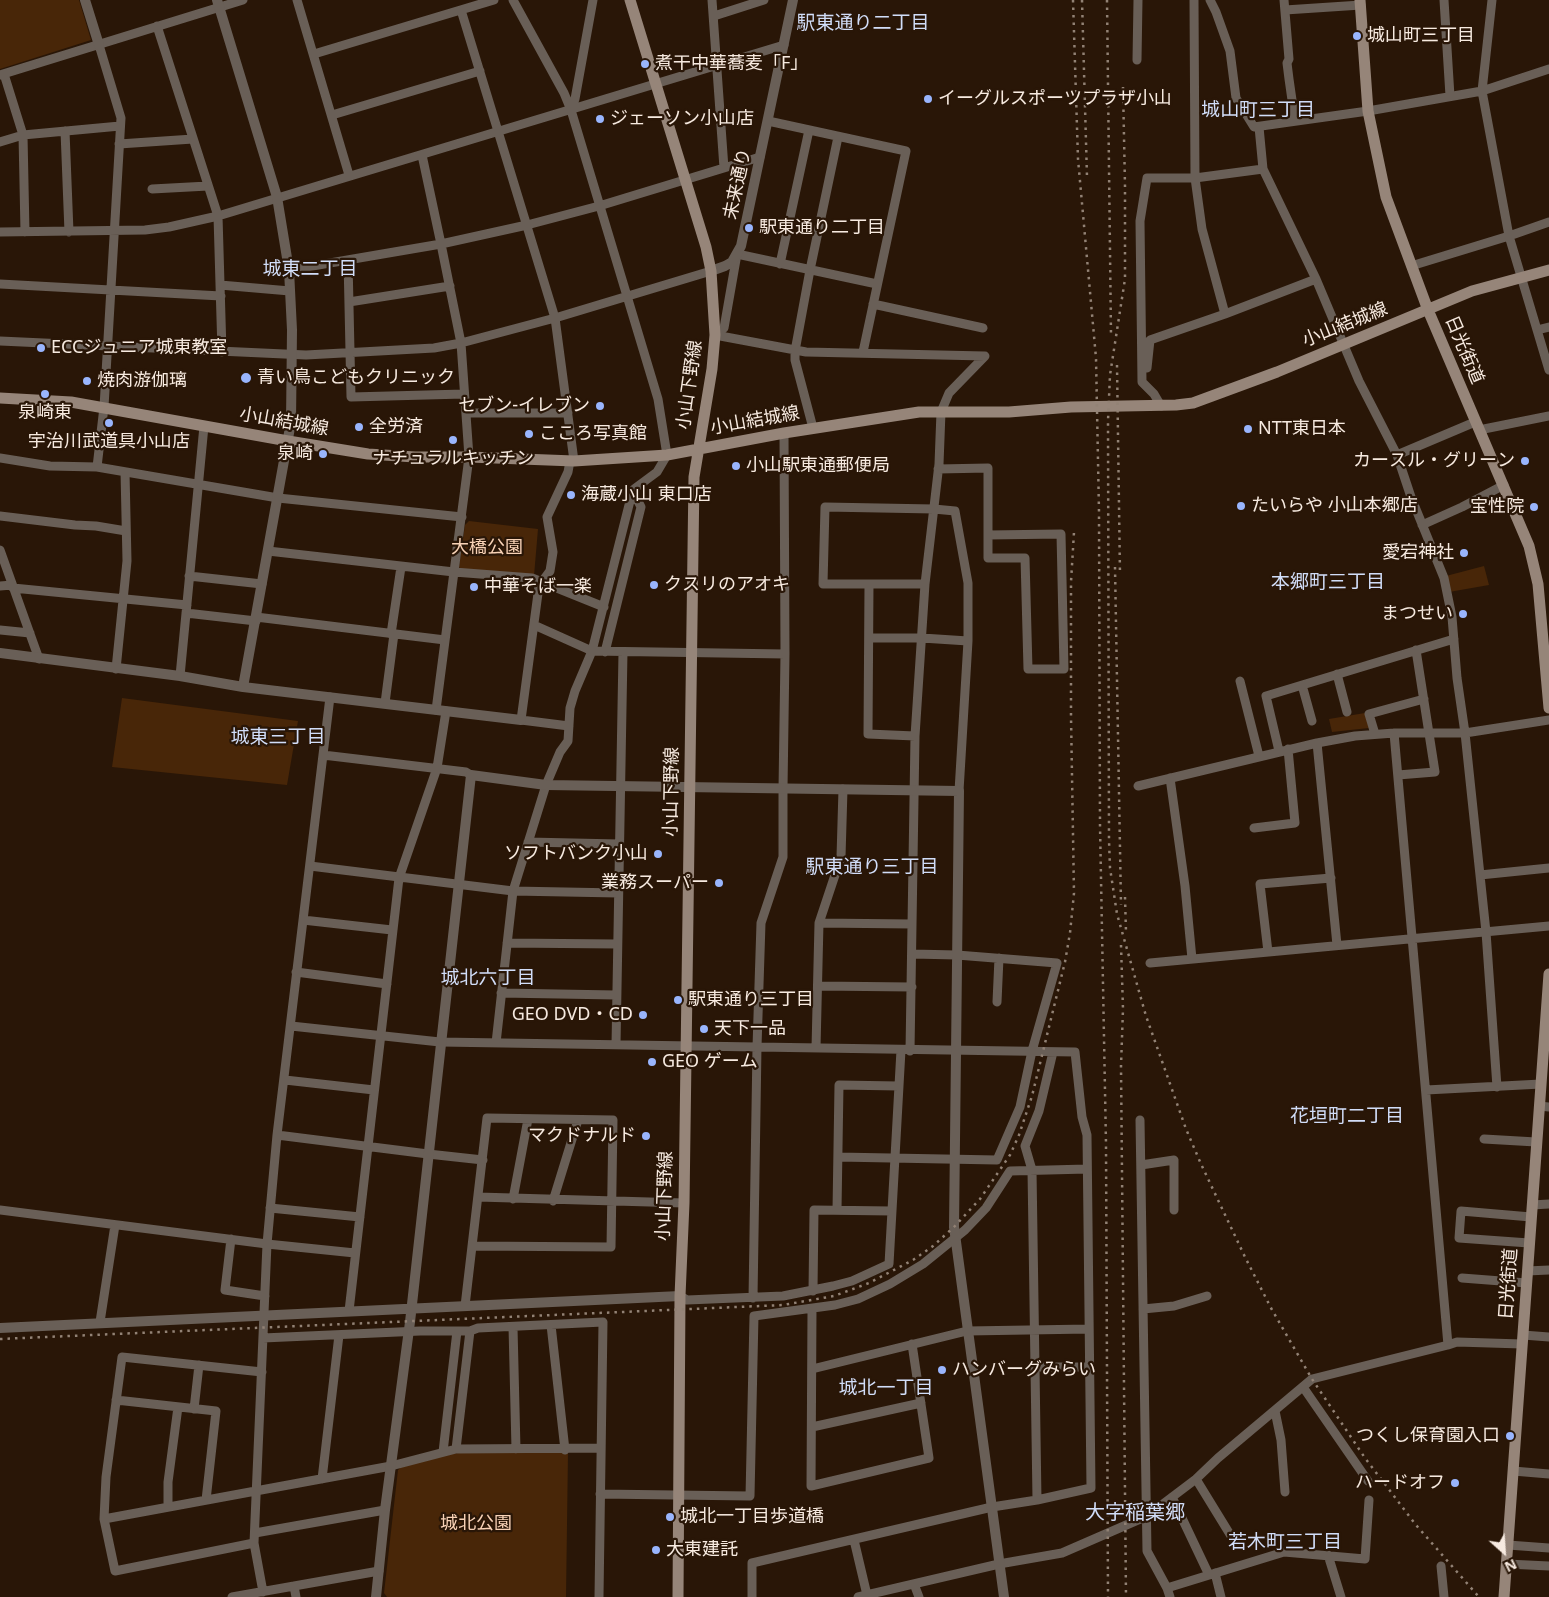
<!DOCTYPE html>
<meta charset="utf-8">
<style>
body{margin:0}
#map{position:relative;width:1549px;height:1597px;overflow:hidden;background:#291607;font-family:"Noto Sans",sans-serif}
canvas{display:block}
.north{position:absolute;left:1479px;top:1527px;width:50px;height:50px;-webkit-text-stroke:4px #291607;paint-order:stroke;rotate:154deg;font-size:14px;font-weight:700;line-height:20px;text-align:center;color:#f7eae0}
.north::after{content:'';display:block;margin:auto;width:18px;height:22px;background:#f7eae0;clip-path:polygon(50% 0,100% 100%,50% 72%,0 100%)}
</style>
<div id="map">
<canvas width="1549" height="1597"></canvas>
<div class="north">N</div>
</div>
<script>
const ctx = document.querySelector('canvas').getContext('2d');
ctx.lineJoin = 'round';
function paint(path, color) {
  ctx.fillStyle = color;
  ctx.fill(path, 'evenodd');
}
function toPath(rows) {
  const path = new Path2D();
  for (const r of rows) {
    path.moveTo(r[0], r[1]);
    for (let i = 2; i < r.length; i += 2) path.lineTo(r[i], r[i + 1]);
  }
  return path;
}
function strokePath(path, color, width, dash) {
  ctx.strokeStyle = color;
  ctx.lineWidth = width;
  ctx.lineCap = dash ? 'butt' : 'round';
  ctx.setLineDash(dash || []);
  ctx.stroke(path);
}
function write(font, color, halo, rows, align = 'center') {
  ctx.font = font + ' "Noto Sans","Noto Sans JP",sans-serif';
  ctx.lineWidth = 4.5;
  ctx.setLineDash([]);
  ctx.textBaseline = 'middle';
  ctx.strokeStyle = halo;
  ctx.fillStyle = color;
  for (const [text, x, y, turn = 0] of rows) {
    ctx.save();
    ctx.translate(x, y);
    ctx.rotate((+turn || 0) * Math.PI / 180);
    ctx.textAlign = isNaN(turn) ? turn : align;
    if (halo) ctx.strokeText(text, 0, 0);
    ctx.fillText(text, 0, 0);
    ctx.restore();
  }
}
const green = toPath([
 [0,0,79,0,91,40,0,69],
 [469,521,538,529,534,576,463,571,459,567,465,525],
 [1484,566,1489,585,1449,592,1446,576],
 [122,698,298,721,287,785,112,767],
 [1365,713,1369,728,1332,732,1329,719],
 [471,1452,568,1453,566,1597,387,1597,384,1593,398,1470,401,1467,448,1454]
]);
const minor = toPath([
 [297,0,349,175],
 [712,0,724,168],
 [1194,0,1195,178,1202,229,1225,314],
 [1210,0,1216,12,1230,51,1236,98,1254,127,1368,111,1482,91,1549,69],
 [1284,0,1289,59,1287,63,1289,79,1295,121],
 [1444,0,1450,96],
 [1492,0,1482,91,1509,236,1549,370],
 [461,10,555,318,574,461],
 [1285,10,1361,5],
 [714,16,764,0],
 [157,26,218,216,222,352],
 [314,54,494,0],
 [1137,60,1138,0],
 [4,74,23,135,25,232],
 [0,75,243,0],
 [571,110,575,99,593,0],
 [332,115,480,71],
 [768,121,906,151,863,352],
 [1259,127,1263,169,1316,279,1359,381,1397,455,1411,497,1444,578,1452,617,1457,678,1465,733,1486,932,1497,1087],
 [65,131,69,232],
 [0,142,23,135,120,126],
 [119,144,193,139],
 [422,155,441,244,461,343,469,457,436,710],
 [152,189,208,186],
 [0,232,145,230,169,227,218,216,784,45],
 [348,260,351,397,464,394],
 [780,264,809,130],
 [1411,266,1509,236,1549,222],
 [289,270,441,244,527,225,599,206,760,157],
 [0,284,221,296],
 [220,285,290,291],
 [349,302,450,286],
 [873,304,983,328],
 [1537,330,1549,327],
 [715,335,806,352,985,356,949,393,941,412,939,464,925,584,915,736,910,1051],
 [715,335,724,328,737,254,877,284],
 [0,341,306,355,434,348,461,343,555,318,711,271],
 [1147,368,1150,340,1225,314,1316,279],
 [1161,406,1154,394,1142,382,1140,221,1147,178,1195,178,1263,169],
 [466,413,568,413],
 [813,428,795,360,795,351,810,270,838,137],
 [1479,430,1549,416],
 [1397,455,1475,422],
 [0,458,50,466,97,467,278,498,462,517],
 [97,467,104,407,121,118,99,45],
 [938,469,988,468,988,558,1025,558,1028,669,1064,669,1061,534,988,535],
 [0,516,75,525,96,526,126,531],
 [1422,525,1462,507,1504,485],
 [0,550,39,659],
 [268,551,454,572,532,578,604,607],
 [189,576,262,584],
 [869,584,868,734,915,736],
 [925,584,823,584,825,507,934,509,955,511,968,583,968,641,959,791],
 [0,586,12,585],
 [13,588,187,605],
 [186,613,256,621],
 [256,617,445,640],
 [534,625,592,651,785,654],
 [0,630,30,633],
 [391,634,401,567],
 [869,638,922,638,968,641],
 [605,652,641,507,638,501,631,497],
 [116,669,127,561,125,472],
 [1337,674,1347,712],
 [180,676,204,426],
 [1240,681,1259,756],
 [1302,685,1312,721],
 [385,703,394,634],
 [569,726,521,720,539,586,550,571,553,552,547,517,568,472,570,461],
 [1394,733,1448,1345],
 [1375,734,1369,714,1424,699],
 [1317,743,1337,945],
 [1279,751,1266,696,1454,639],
 [323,755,466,772,471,775],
 [1398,775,1435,772,1416,650],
 [1170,778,1185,886,1192,959],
 [1138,786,1317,743,1355,736,1394,733,1465,733,1549,720],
 [1254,828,1295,823,1288,749],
 [528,842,619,844],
 [310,866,513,891,618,893],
 [1480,875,1549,868],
 [303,920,392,930],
 [819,923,912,924],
 [507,943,617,944],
 [1268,952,1260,884,1331,878],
 [1150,963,1549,926],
 [296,972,387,984],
 [818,986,912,987],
 [501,993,616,995],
 [997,1002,999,958],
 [291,1026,440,1042,1075,1052,1082,1117,1087,1135,1091,1488,1037,1500,992,1507,752,1563,752,1597],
 [496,1043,513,891,546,785,560,752,568,741,570,708,575,691,592,651,631,497,634,489,657,472,667,455,658,399,571,110,564,93,513,0],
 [616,1045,623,652],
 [816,1048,819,923,841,857,843,789],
 [285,1080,374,1090],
 [1426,1090,1541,1084],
 [1539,1106,1549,1107],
 [1140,1120,1147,1551,1167,1588,1170,1597],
 [277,1135,428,1154,483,1160],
 [1484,1139,1536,1142],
 [838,1157,997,1160,1020,1107,1032,1051,1057,963,957,955,912,954],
 [1141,1165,1174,1160,1174,1210],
 [478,1197,684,1203],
 [513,1199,528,1119],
 [553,1201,578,1120],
 [1532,1205,1549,1204],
 [270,1208,360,1217],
 [0,1210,267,1244,355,1253],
 [837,1210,839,1085,899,1086],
 [231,1239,225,1290,265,1296],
 [1529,1243,1459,1238,1461,1211,1531,1217],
 [1527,1271,1549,1270],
 [1462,1278,1527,1283],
 [813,1291,814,1210,892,1211],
 [680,1296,687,1300,783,1296,833,1286,852,1281,889,1264,901,1050],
 [753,1298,757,1047,761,923,783,857,783,789,785,654,784,433],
 [465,1306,487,1118,613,1120,611,1247,473,1246],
 [1143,1309,1174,1306,1207,1296],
 [812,1310,811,1486,929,1458,912,1344],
 [349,1311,399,878,437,768,446,711],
 [100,1322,115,1225],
 [551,1325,565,1450],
 [513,1327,516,1449],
 [1523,1335,1549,1337],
 [263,1338,420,1331,470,1331,478,1328,603,1322,599,1597],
 [1035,1367,1090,1367],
 [812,1369,967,1331,1089,1329],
 [1303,1387,1368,1481],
 [116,1400,216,1411,206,1500],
 [194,1409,199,1365],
 [1275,1411,1281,1440,1285,1492],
 [812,1427,921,1403],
 [456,1449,470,1331],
 [443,1452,457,1331],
 [1513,1471,1549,1474],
 [322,1479,339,1335],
 [1196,1479,1231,1536],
 [600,1494,750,1496,754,1316,835,1305,858,1299,890,1284,923,1264,965,1230,986,1208,1010,1171,1087,1169],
 [1172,1497,1209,1575],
 [1037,1500,1032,1170,1025,1146,1039,1111,1053,1052],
 [168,1507,168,1482,178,1407],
 [104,1519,391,1466,456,1449,601,1448],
 [255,1533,385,1510],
 [854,1540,867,1595],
 [254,1543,115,1571,104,1519,106,1477,122,1357,262,1372],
 [1508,1545,1549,1548],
 [1328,1555,1341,1597],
 [1507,1564,1549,1566],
 [1441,1566,1444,1597],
 [1215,1573,1221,1597],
 [914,1584,919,1597],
 [294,1586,296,1597],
 [1167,1588,1284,1552,1365,1559,1369,1500],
 [263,1592,254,1543,267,1244,277,1135,330,697],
 [232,1597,379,1571],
 [858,1597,999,1564,1062,1553,1147,1516,1196,1479,1218,1458,1312,1379,1448,1345,1457,1342,1522,1344]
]);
const tertiary = toPath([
 [85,0,99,45],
 [217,0,277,197,289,270,292,330,291,422,243,687],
 [711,271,725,266,732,262,741,246,793,0],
 [0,653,180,676,243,687,521,720],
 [0,1328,680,1296],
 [376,1597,385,1510,410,1322,471,775,546,785,959,791,954,1227,1004,1597]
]);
const secondary = toPath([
 [630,0,706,247,711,271,715,335,712,369,694,477,684,1203,680,1296,678,1597],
 [1360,0,1368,111,1386,197,1428,310,1529,546,1538,584,1549,708],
 [0,398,71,402,288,441,368,454,415,457,469,457,574,461,667,455,784,433,919,412,1009,412,1071,407,1176,405,1193,403,1277,372,1472,291,1549,270],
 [1504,1597,1549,974]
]);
const rail = toPath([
 [1073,0,1078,159,1096,358,1099,512,1100,825,1106,1144,1108,1597],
 [1082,0,1087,177],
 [1107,0,1111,335],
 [1123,87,1125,186,1125,279,1110,375,1108,421,1109,840,1110,868,1117,914,1146,1016,1186,1129,1201,1164,1245,1257,1271,1308,1312,1379,1365,1458,1416,1525,1479,1597],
 [1117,365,1120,575],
 [1115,567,1121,905],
 [1125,897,1126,932],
 [1121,945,1123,1009,1121,1066,1126,1597],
 [0,1339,783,1305,834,1296,869,1283,913,1260,933,1246,954,1227,980,1199,1010,1155,1019,1135,1032,1096,1065,962,1070,933,1074,893,1071,716,1071,582,1074,532]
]);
const markers = [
 [1357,36,5,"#99b5fd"],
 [645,64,5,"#99b5fd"],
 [928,99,5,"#99b5fd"],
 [600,119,5,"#99b5fd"],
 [749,228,5,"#99b5fd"],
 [41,348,5,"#99b5fd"],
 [246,378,6,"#99b5fd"],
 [87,381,5,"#99b5fd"],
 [45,394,5,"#99b5fd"],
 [600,406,5,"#99b5fd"],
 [109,423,5,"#99b5fd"],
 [359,427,5,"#99b5fd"],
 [1248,429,5,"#99b5fd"],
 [529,434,5,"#99b5fd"],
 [453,440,5,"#99b5fd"],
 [323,454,5,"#99b5fd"],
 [1525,461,5,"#99b5fd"],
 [736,466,5,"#99b5fd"],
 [571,495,5,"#99b5fd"],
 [1241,506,5,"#99b5fd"],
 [1534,507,5,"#99b5fd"],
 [1464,553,5,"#99b5fd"],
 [654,585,5,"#99b5fd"],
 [474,587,5,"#99b5fd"],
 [1463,614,5,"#99b5fd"],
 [658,854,5,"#99b5fd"],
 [719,883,5,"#99b5fd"],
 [678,1000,5,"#99b5fd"],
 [643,1015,5,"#99b5fd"],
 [704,1029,5,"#99b5fd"],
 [652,1062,5,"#99b5fd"],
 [646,1136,5,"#99b5fd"],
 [942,1370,5,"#99b5fd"],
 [1510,1436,5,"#99b5fd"],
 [1455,1483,5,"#99b5fd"],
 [670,1517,5,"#99b5fd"],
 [656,1550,5,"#99b5fd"]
];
const poiNames = [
 ["城山町三丁目",1367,36],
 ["煮干中華蕎麦「F」",655,64],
 ["イーグルスポーツプラザ小山",938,99],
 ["ジェーソン小山店",610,119],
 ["駅東通り二丁目",759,228],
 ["ECCジュニア城東教室",51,348],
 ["青い鳥こどもクリニック",257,378],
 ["焼肉游伽璃",97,381],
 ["セブン-イレブン",590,406,"right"],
 ["泉崎東",45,413,"center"],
 ["全労済",369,427],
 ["NTT東日本",1258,429],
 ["こころ写真館",539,434],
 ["宇治川武道具小山店",109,442,"center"],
 ["泉崎",313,454,"right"],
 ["ナチュラルキッチン",453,459,"center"],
 ["カースル・グリーン",1515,461,"right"],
 ["小山駅東通郵便局",746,466],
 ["海蔵小山 東口店",581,495],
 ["たいらや 小山本郷店",1251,506],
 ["宝性院",1524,507,"right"],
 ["愛宕神社",1454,553,"right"],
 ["クスリのアオキ",664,585],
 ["中華そば一楽",484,587],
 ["まつせい",1453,614,"right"],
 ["ソフトバンク小山",648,854,"right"],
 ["業務スーパー",709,883,"right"],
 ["駅東通り三丁目",688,1000],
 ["GEO DVD・CD",633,1015,"right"],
 ["天下一品",714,1029],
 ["GEO ゲーム",662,1062],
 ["マクドナルド",636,1136,"right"],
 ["ハンバーグみらい",952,1370],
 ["つくし保育園入口",1500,1436,"right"],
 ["ハードオフ",1445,1483,"right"],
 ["城北一丁目歩道橋",680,1517],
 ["大東建託",666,1550]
];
const streetNames = [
 ["未来通り",738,184,-78],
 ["小山結城線",1345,325,-22],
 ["日光街道",1464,350,67],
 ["小山下野線",690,385,-82],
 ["小山結城線",755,421,-10],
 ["小山結城線",284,422,10],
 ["小山下野線",672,792,-89],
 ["小山下野線",665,1196,-88],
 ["日光街道",1509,1284,-86]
];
const parkNames = [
 ["大橋公園",487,548],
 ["城北公園",476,1524]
];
const neighbourhoodNames = [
 ["駅東通り二丁目",863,24],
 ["城山町三丁目",1258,111],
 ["城東二丁目",310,270],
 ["本郷町三丁目",1328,583],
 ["城東三丁目",278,738],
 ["駅東通り三丁目",872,868],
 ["城北六丁目",488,979],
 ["花垣町二丁目",1347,1117],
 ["城北一丁目",886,1389],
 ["若木町三丁目",1285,1543]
];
const quarterNames = [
 ["大字稲葉郷",1135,1513]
];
paint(green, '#482608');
strokePath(minor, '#695f57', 9);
strokePath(tertiary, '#695f57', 10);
strokePath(secondary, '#968579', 11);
strokePath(rail, '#928275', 2.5, [2.5, 5]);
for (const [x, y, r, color] of markers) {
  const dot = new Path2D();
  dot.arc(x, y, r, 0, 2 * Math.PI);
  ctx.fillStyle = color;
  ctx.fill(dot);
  strokePath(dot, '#291607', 2);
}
write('18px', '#f7eae0', '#291607', poiNames, 'left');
write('18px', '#f7eae0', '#291607', streetNames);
write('18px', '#f8d2b6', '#291607', parkNames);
write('19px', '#d1ddf8', '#291607', neighbourhoodNames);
write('20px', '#d1ddf8', '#291607', quarterNames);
</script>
